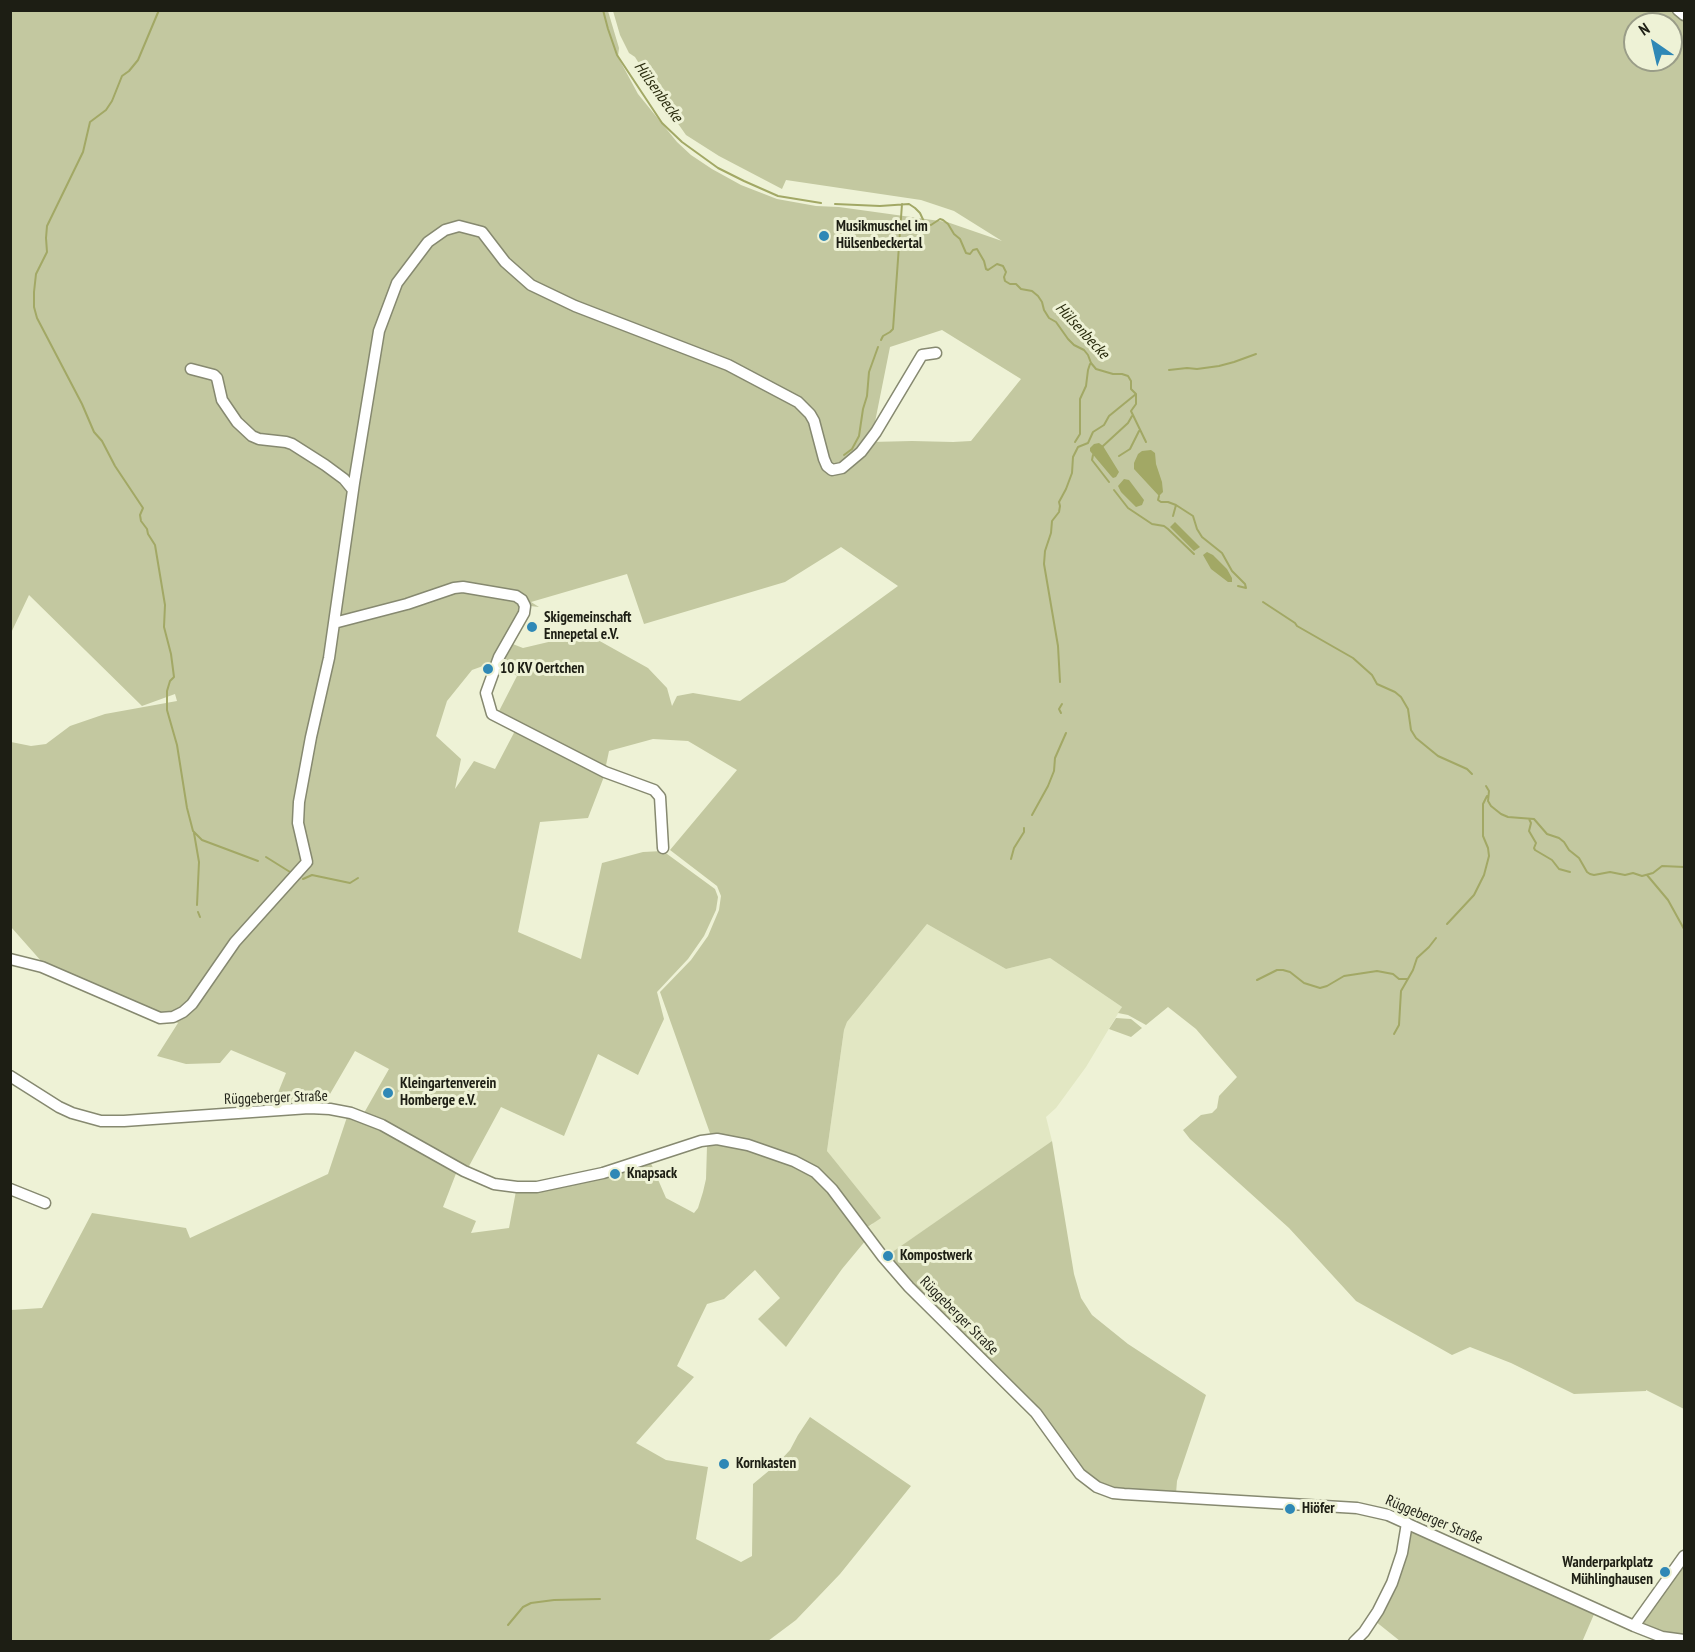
<!DOCTYPE html>
<meta charset="utf-8">
<style>
body{margin:0}
#map{position:relative;width:1695px;height:1652px;overflow:hidden;background:#eef2d6;font-family:"PT Sans Narrow",sans-serif}
canvas{display:block}
.frame{position:absolute;inset:0;border:12px solid #1d1e14;pointer-events:none}
.north{position:absolute;left:1623px;top:12px;width:60px;height:60px;box-sizing:border-box;background:#eef2d6;border:2px solid #9a9d88;border-radius:50%;rotate:326deg;font-size:16px;font-weight:700;line-height:24px;text-align:center;color:#1d1e14}
.north::after{content:'';display:block;margin:auto;width:21px;height:27px;background:#2f88b6;clip-path:polygon(50% 0,100% 100%,50% 72%,0 100%)}
</style>
<div id="map">
<canvas width="1695" height="1652"></canvas>
<div class="frame"></div>
<div class="north">N</div>
</div>
<script>
const ctx = document.querySelector('canvas').getContext('2d');
ctx.lineJoin = 'round';
function paint(path, color) {
  ctx.fillStyle = color;
  ctx.fill(path, 'evenodd');
}
function toPath(rows) {
  const path = new Path2D();
  for (const r of rows) {
    path.moveTo(r[0], r[1]);
    for (let i = 2; i < r.length; i += 2) path.lineTo(r[i], r[i + 1]);
  }
  return path;
}
function strokePath(path, color, width, dash) {
  ctx.strokeStyle = color;
  ctx.lineWidth = width;
  ctx.lineCap = dash ? 'butt' : 'round';
  ctx.setLineDash(dash || []);
  ctx.stroke(path);
}
function write(font, color, halo, rows, align = 'center') {
  ctx.font = font + ' "PT Sans Narrow",sans-serif';
  ctx.lineWidth = 6;
  ctx.setLineDash([]);
  ctx.textBaseline = 'middle';
  ctx.strokeStyle = halo;
  ctx.fillStyle = color;
  for (const [text, x, y, turn = 0] of rows) {
    ctx.save();
    ctx.translate(x, y);
    ctx.rotate((+turn || 0) * Math.PI / 180);
    ctx.textAlign = isNaN(turn) ? turn : align;
    if (halo) ctx.strokeText(text, 0, 0);
    ctx.fillText(text, 0, 0);
    ctx.restore();
  }
}
const built = toPath([
 [927,924,1006,969,1050,958,1122,1007,1086,1067,1056,1108,1046,1117,1052,1141,887,1256,866,1228,873,1224,827,1151,844,1030,847,1022]
]);
const green = toPath([
 [11,11,608,11,619,48,618,57,638,94,677,142,691,155,712,169,741,185,777,199,816,206,839,207,947,222,1002,241,954,211,921,200,786,180,782,189,719,156,686,135,674,118,662,93,645,73,635,57,629,53,620,35,613,11,1684,11,1684,1409,1646,1390,1646,1391,1574,1394,1511,1363,1470,1347,1452,1355,1356,1301,1289,1228,1190,1139,1183,1130,1201,1115,1212,1113,1217,1108,1219,1096,1237,1077,1196,1029,1168,1007,1146,1025,1128,1015,1118,1013,1122,1007,1050,958,1006,969,927,924,847,1022,844,1030,827,1151,881,1218,866,1228,823,1174,711,1136,660,992,691,960,708,936,719,910,721,896,717,886,670,850,737,770,688,741,653,739,609,751,605,770,497,715,517,676,494,662,472,670,447,701,436,736,461,759,455,789,474,761,495,769,517,727,605,774,588,818,540,822,518,932,581,959,602,863,643,852,663,851,715,889,718,897,716,910,704,936,688,959,657,992,664,1019,638,1075,598,1054,564,1136,501,1107,468,1168,364,1113,389,1069,355,1051,323,1106,274,1109,273,1105,286,1073,231,1050,220,1063,186,1064,157,1056,178,1023,42,962,11,927,11,742,31,746,46,744,70,726,105,714,177,701,175,694,142,706,29,595,11,633],
 [1635,24,1671,24,1671,60,1635,60],
 [942,330,1021,379,971,441,953,442,912,441,871,442,890,347],
 [841,547,898,586,740,701,693,693,677,696,672,706,667,688,648,668,580,630,578,635,523,648,505,641,530,606,539,607,531,602,627,574,644,624,785,582],
 [1116,1018,1131,1019,1142,1028,1131,1037,1109,1029],
 [347,1117,367,1123,457,1171,443,1207,476,1221,471,1233,509,1228,516,1191,650,1161,666,1198,694,1213,698,1208,703,1192,706,1179,707,1146,727,1144,768,1154,814,1177,824,1186,866,1240,842,1269,786,1347,758,1319,780,1298,755,1270,724,1299,707,1304,677,1366,694,1377,636,1443,666,1460,708,1467,696,1539,741,1562,752,1556,753,1484,777,1464,790,1450,798,1435,810,1417,911,1486,840,1574,796,1620,768,1641,11,1642,11,1310,42,1308,92,1213,186,1228,190,1238,328,1174],
 [1052,1141,1074,1274,1081,1298,1092,1315,1128,1344,1206,1395,1177,1481,1176,1494,1109,1487,1094,1481,1084,1473,888,1255],
 [1403,1525,1595,1612,1582,1642,1400,1641,1370,1617,1386,1588,1400,1549],
 [1684,1558,1684,1637,1662,1632,1641,1623]
]);
const water = toPath([
 [1099,443,1103,446,1119,472,1116,477,1113,478,1111,476,1090,451,1090,448,1094,444],
 [1151,450,1155,453,1156,464,1162,482,1163,492,1159,496,1134,469,1134,463,1138,454,1142,451],
 [1124,479,1129,480,1144,500,1142,505,1136,507,1121,492,1118,486],
 [1175,522,1200,547,1194,551,1170,527],
 [1207,552,1213,555,1227,569,1232,578,1232,582,1228,582,1211,569,1203,555]
]);
const stream = toPath([
 [159,10,138,60,129,71,122,76,112,101,106,110,90,122,83,152,47,226,46,238,47,252,36,274,34,292,34,307,37,318,82,404,94,432,102,441,115,466,143,508,140,515,141,521,147,529,148,534,155,545,165,605,164,627,171,654,174,677,170,681,167,691,167,710,177,745,187,808,193,831,202,840,258,861],
 [603,10,608,29,617,55,662,123,682,142,718,168,744,181,778,196,821,203],
 [835,204,880,206,909,204,915,208,920,213,926,226,931,225,940,219,943,220,948,224,954,234,960,239,966,253,970,254,973,250,977,249,984,261,986,269,988,270,997,264,1003,266,1006,272,1004,277,1005,281,1010,284,1016,284,1021,289,1032,291,1038,296,1042,302,1044,310,1049,318,1056,322,1068,339,1074,345,1084,350,1088,355,1091,363,1096,369,1113,374,1122,374,1128,376,1131,381,1131,389,1136,394,1136,404,1131,411,1146,442],
 [881,340,883,336,890,332,893,329,902,204],
 [1169,370,1187,368,1197,369,1219,366,1234,362,1256,354],
 [1075,442,1080,434,1080,399,1086,386,1088,370,1090,364],
 [1103,446,1128,423,1132,416],
 [844,455,852,449,859,436,863,409,867,396,869,372,878,347],
 [1093,455,1092,460,1109,482],
 [1119,456,1130,449,1139,431],
 [1114,490,1128,508,1152,524,1164,526,1168,529,1194,554],
 [1159,496,1158,500,1161,502,1168,502,1176,505,1193,516,1197,529,1202,537,1222,553,1232,571,1245,584,1246,588],
 [1173,516,1176,505],
 [1238,586,1246,588],
 [1263,602,1295,623,1297,626,1353,658,1372,675,1377,684,1395,692,1401,697,1408,709,1411,730,1416,738,1438,756,1467,769,1472,774],
 [1060,682,1058,646,1044,564,1045,551,1051,533,1052,521,1059,512,1060,506,1059,502,1066,489,1072,473,1073,457,1078,447,1088,443,1093,432,1104,425,1109,416,1136,394],
 [1061,713,1059,709,1062,704],
 [1486,786,1489,791,1488,801,1491,806,1501,814,1508,817,1534,819,1547,834,1559,838,1564,842,1569,850,1579,858,1587,872,1590,874,1594,875,1610,872,1625,875,1633,873,1642,876,1653,873,1662,866,1684,867],
 [1032,815,1048,786,1054,771,1055,758,1066,733],
 [1529,819,1531,823,1529,831,1536,843,1534,848,1535,850,1552,860,1559,869,1570,872],
 [194,833,199,862,197,905],
 [266,857,290,872],
 [1011,859,1014,848,1024,832,1024,828],
 [1647,875,1668,900,1684,929],
 [303,879,312,875,350,883,358,878],
 [198,912,200,917],
 [1447,924,1474,895,1484,875,1489,856,1488,848,1483,836,1483,804,1487,796],
 [1257,980,1277,970,1283,970,1290,972,1304,983,1320,988,1327,986,1344,976,1377,971,1393,974,1399,979,1408,979],
 [1394,1034,1399,1025,1401,991,1413,970,1417,958,1429,947,1436,938],
 [508,1625,523,1607,531,1603,554,1600,600,1599]
]);
const minor = toPath([
 [1678,10,1684,15],
 [191,369,214,375,217,378,222,400,237,422,252,436,259,439,286,442,292,444,325,465,344,479,353,490],
 [334,623,407,604,454,588,463,587,516,596,522,600,525,606,524,613,499,657,486,693,492,714,605,772,654,790,660,797,663,848],
 [10,959,42,967,160,1018,173,1017,183,1012,192,1004,235,942,307,862,298,823,299,802,311,737,329,658,354,483,379,331,397,283,428,242,445,230,459,226,482,232,505,262,531,285,575,306,728,365,798,402,810,414,814,421,824,459,827,466,832,470,842,468,861,452,876,432,922,355,936,353],
 [10,1076,59,1107,72,1113,101,1121,124,1121,309,1108,330,1109,351,1113,382,1125,464,1171,494,1184,517,1187,537,1187,603,1173,701,1141,717,1139,748,1145,794,1161,815,1172,832,1189,883,1257,909,1287,1036,1413,1080,1474,1097,1487,1113,1493,1124,1494,1357,1508,1388,1515,1634,1626,1662,1637,1684,1640],
 [10,1189,45,1203],
 [1634,1626,1684,1556],
 [1354,1642,1364,1632,1378,1611,1392,1583,1402,1553,1407,1523]
]);
const markers = [
 [824,236,6,"#2f88b6"],
 [532,627,6,"#2f88b6"],
 [488,669,6,"#2f88b6"],
 [388,1093,6,"#2f88b6"],
 [615,1174,6,"#2f88b6"],
 [888,1256,6,"#2f88b6"],
 [724,1464,6,"#2f88b6"],
 [1290,1509,6,"#2f88b6"],
 [1665,1572,6,"#2f88b6"]
];
const poiNames = [
 ["Musikmuschel im",836,227],
 ["Hülsenbeckertal",836,244],
 ["Skigemeinschaft",544,618],
 ["Ennepetal e.V.",544,635],
 ["10 KV Oertchen",500,669],
 ["Kleingartenverein",400,1084],
 ["Homberge e.V.",400,1101],
 ["Knapsack",627,1174],
 ["Kompostwerk",900,1256],
 ["Kornkasten",736,1464],
 ["Hiöfer",1302,1509],
 ["Wanderparkplatz",1653,1563,"right"],
 ["Mühlinghausen",1653,1580,"right"]
];
const streetNames = [
 ["Rüggeberger Straße",276,1098,-2],
 ["Rüggeberger Straße",959,1316,45],
 ["Rüggeberger Straße",1434,1520,23]
];
const waterNames = [
 ["Hülsenbecke",658,92,54],
 ["Hülsenbecke",1082,331,47]
];
paint(built, '#e2e7c3');
paint(green, '#c3c8a0');
paint(water, '#a2a865');
strokePath(stream, '#a2a865', 2);
strokePath(minor, '#868970', 13);
strokePath(minor, '#fff', 10);
for (const [x, y, r, color] of markers) {
  const dot = new Path2D();
  dot.arc(x, y, r, 0, 2 * Math.PI);
  ctx.fillStyle = color;
  ctx.fill(dot);
  strokePath(dot, '#eef2d6', 2);
}
write('bold 15px', '#1d1e14', '#eef2d6', poiNames, 'left');
write('15px', '#1d1e14', '#eef2d6', streetNames);
write('italic 16px', '#2b2d0f', '#eef2d6', waterNames);
</script>
